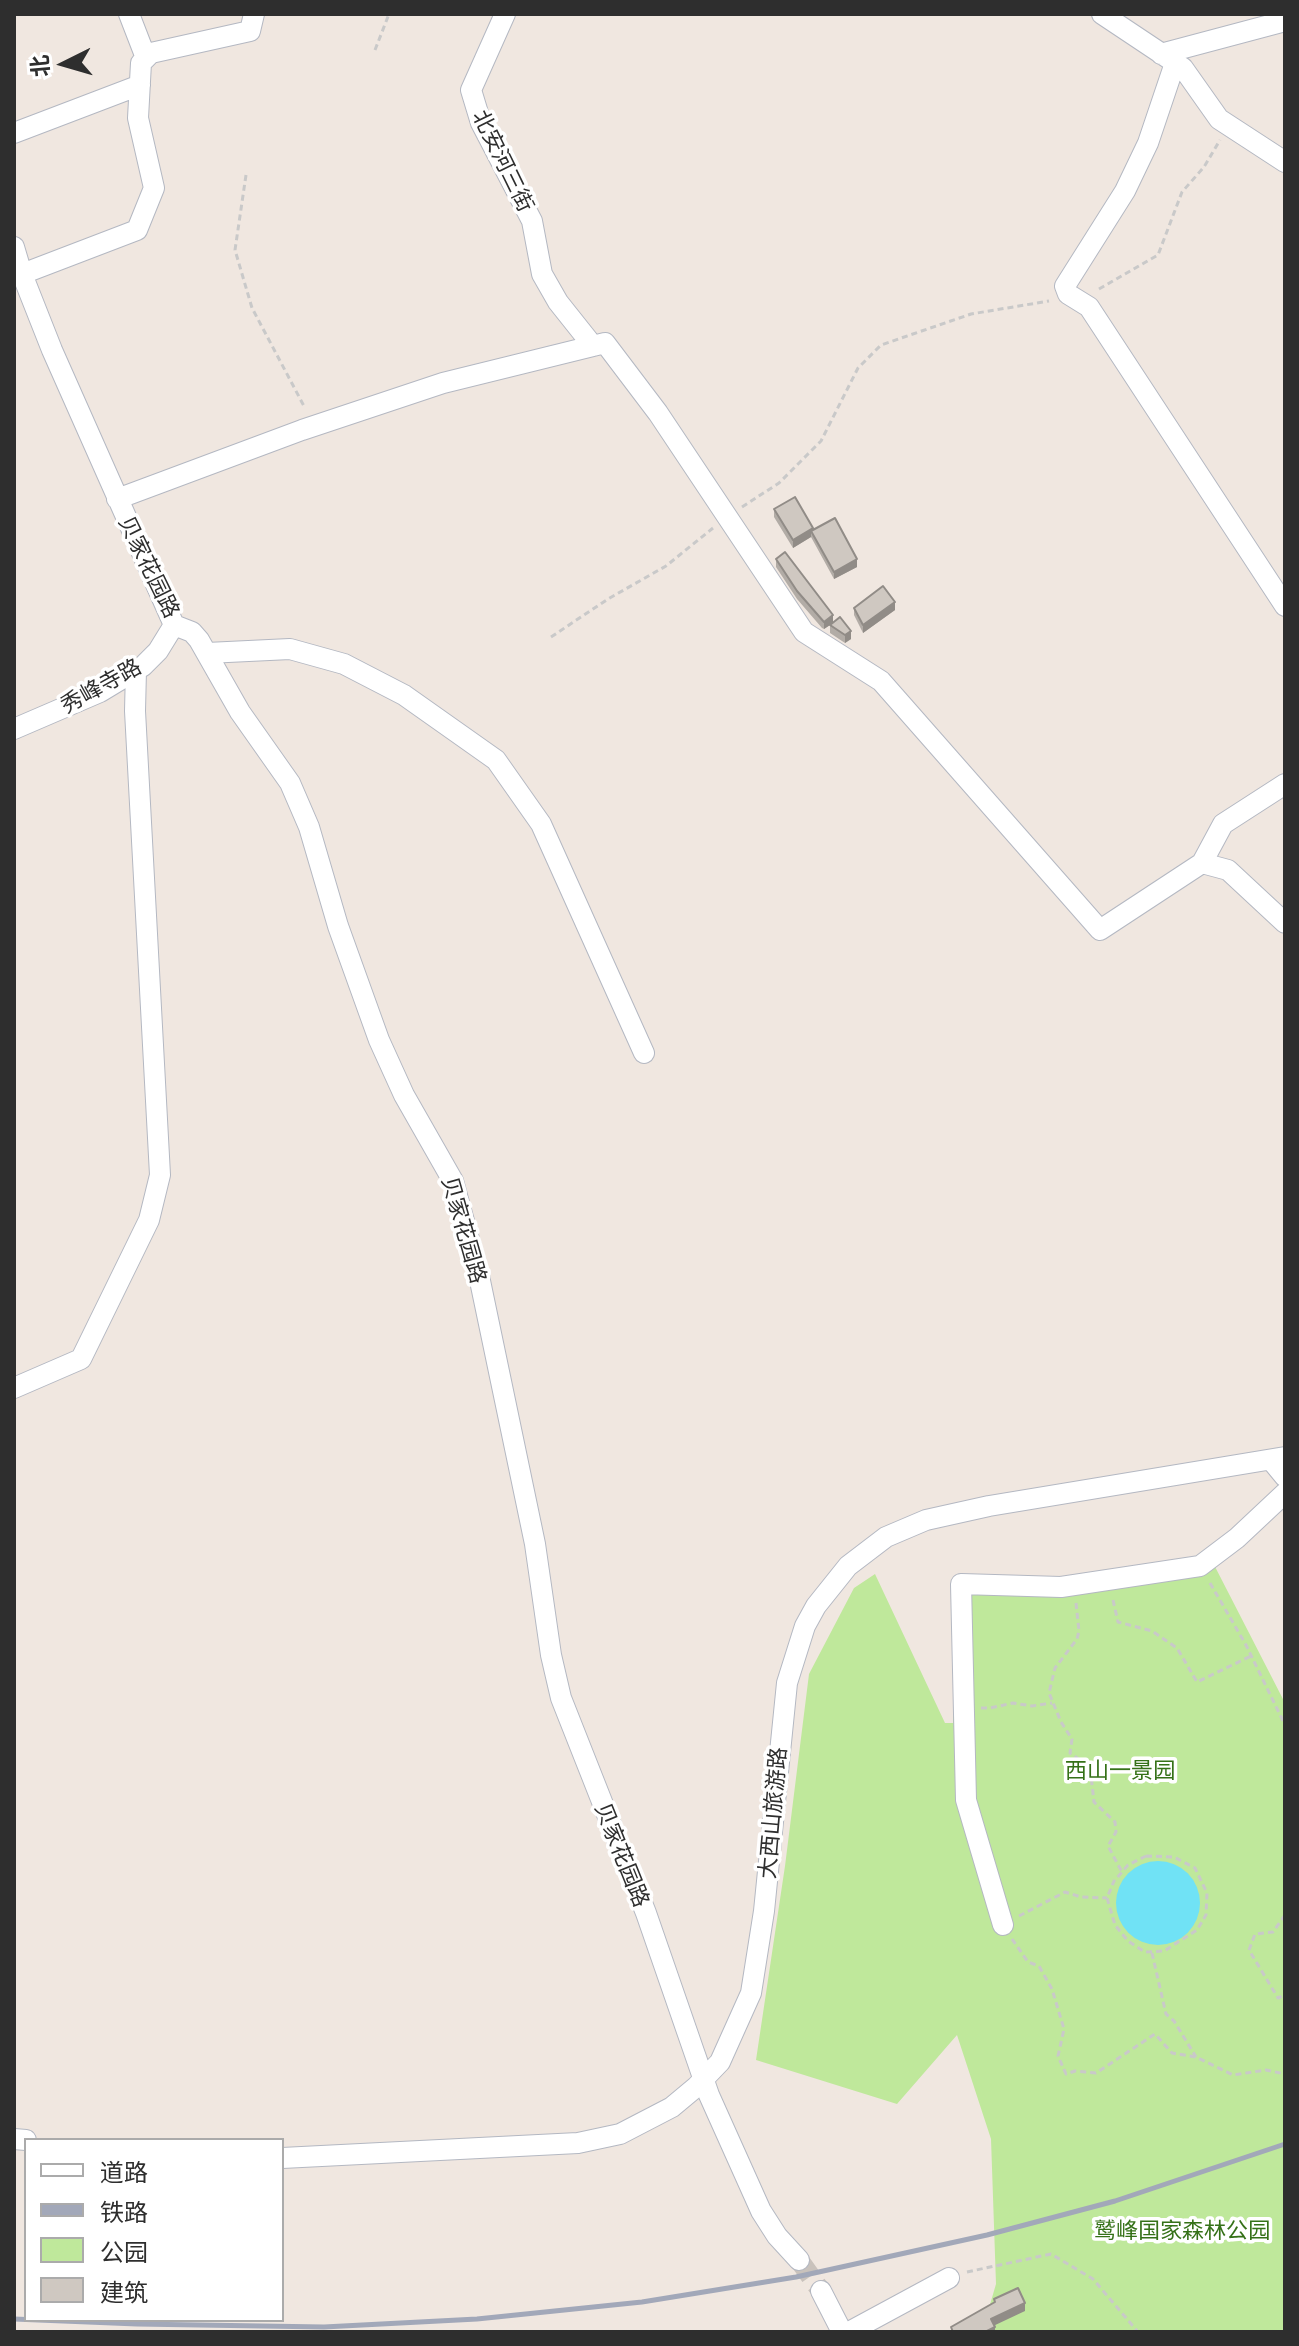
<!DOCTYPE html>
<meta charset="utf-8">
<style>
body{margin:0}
#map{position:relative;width:1299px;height:2346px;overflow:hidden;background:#f0e7e0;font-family:Commissioner,"Noto Sans SC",sans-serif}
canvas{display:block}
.frame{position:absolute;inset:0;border:16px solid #2e2e2e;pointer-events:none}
.legend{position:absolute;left:24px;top:2138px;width:260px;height:184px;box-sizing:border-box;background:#fff;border:2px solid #ababab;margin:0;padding:10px 14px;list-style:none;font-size:24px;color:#2e2e2e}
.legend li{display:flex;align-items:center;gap:16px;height:40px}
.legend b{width:40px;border:2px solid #ababab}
.north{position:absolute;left:24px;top:24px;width:80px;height:80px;-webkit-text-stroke:6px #fff;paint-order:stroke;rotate:265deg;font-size:22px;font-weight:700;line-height:32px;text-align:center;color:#2e2e2e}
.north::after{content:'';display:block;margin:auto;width:28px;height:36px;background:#2e2e2e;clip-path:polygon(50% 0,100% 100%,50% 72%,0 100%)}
</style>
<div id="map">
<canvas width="1299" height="2346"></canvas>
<div class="frame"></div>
<ul class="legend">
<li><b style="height:10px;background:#fff"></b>道路</li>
<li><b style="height:10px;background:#a2a8b9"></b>铁路</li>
<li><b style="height:22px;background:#bfe89b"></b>公园</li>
<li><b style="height:22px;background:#cfc8c1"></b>建筑</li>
</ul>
<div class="north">北</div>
</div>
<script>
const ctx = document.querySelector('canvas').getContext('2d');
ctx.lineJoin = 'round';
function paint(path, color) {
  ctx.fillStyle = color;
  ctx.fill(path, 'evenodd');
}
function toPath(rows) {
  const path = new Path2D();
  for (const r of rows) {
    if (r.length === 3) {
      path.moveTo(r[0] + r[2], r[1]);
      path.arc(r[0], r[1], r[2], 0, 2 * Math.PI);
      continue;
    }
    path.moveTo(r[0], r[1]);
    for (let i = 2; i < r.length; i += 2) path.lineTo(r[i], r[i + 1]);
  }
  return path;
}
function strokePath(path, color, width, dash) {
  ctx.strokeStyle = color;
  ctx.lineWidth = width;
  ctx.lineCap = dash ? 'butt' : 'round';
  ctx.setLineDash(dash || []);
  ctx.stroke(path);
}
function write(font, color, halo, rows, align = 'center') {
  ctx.font = font + ' Commissioner,"Noto Sans SC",sans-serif';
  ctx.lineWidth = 7;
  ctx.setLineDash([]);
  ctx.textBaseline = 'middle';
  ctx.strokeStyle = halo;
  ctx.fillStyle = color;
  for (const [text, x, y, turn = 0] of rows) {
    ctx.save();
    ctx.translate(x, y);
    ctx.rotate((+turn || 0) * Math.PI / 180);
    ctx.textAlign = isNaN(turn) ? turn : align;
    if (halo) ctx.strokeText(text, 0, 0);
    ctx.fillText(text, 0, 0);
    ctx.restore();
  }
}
const green = toPath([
 [1209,1555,1285,1703,1285,2332,982,2332,996,2284,991,2139,957,2035,897,2104,756,2060,785,1866,809,1674,854,1588,875,1574,945,1723,953,1723,953,1577,1064,1580]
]);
const water = toPath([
 [1158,1903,42]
]);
const minorTunnel = toPath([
 [799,2260,821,2291]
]);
const path = toPath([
 [375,50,389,14],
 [246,175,235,250,252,308,305,408],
 [1099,289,1158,255,1182,192,1204,167,1220,140],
 [742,507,779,483,821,441,858,368,881,345,971,314,1049,301],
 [551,637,608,599,666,566,713,528],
 [1210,1583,1246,1645,1285,1725],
 [1113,1600,1118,1622,1152,1631,1177,1648,1197,1682,1251,1656],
 [1076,1603,1079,1631,1077,1639,1055,1668,1049,1693,1061,1722,1072,1739,1070,1753,1087,1765,1091,1776,1094,1802,1115,1822,1116,1832,1108,1846,1122,1872],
 [981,1708,990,1708,1013,1703,1032,1706,1052,1703],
 [1146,1856,1174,1857,1195,1868,1207,1893,1206,1915,1197,1930,1164,1951,1145,1952,1128,1941,1115,1925,1107,1898,1114,1881,1122,1872,1128,1865,1146,1856],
 [1285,1915,1273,1932,1255,1934,1249,1950,1278,1998,1285,1995],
 [1019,1916,1065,1892,1081,1897,1107,1898],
 [1012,1939,1028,1962,1039,1966,1052,1989,1064,2029,1058,2056,1066,2074,1075,2071,1096,2073,1155,2034,1172,2053,1196,2057,1233,2075,1266,2070,1285,2074],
 [1152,1953,1166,2014,1174,2021,1196,2057],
 [967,2272,1051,2254,1093,2279,1138,2332]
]);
const minor = toPath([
 [129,14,146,58],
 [505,14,471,90,481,123,532,221,542,274,558,302,593,346],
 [1102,14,1183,68,1219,119,1285,162],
 [1161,54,1285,21],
 [1175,63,1148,143,1125,191,1065,286,1068,294,1089,307,1285,606],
 [14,133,140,85],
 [14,247,22,274,52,350,174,625,192,632,199,640,240,712,290,783,309,827,338,926,379,1040,404,1095,453,1181,479,1276,535,1544,551,1655,561,1698,646,1913,709,2095,761,2211,777,2236,799,2260],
 [22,274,137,230,154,188,138,118,141,63,151,53,250,31,254,14],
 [117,499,302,430,443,383,605,343,658,413,804,632,881,681,1100,930,1202,863,1228,870,1285,923],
 [207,653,290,649,344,664,404,695,496,760,541,824,644,1053],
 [14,729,100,692,143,666,158,651,174,625],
 [1202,863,1223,824,1285,784],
 [14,1388,81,1359,149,1220,160,1175,135,711,136,670],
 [1271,1460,1285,1477],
 [1003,1925,966,1800,961,1584,1061,1587,1200,1566,1237,1538,1285,1493],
 [14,2139,26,2140],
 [282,2158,578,2143,620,2134,672,2107,696,2087,720,2062,751,1993,764,1911,787,1683,805,1626,816,1606,848,1566,886,1537,926,1520,989,1506,1285,1457],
 [821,2291,842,2332],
 [849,2332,949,2278]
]);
const rail = toPath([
 [14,2319,137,2324,324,2327,477,2319,642,2302,796,2277,987,2235,1115,2201,1285,2144]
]);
const wall = toPath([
 [774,509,813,530,857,567,834,579,811,537,793,548,774,517],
 [776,559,833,623,851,639,845,643,830,633,830,625,824,629,822,628,797,599,776,567],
 [854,608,895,610,863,633,854,615]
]);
const shadedWall = toPath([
 [813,528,813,534,811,531,811,537,793,548,793,540],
 [857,559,857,567,834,579,834,572],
 [895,602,895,610,863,633,863,625],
 [833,615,833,623,824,629,824,622],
 [851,631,851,639,845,643,845,635],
 [1025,2303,1025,2311,991,2327,991,2319],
 [995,2327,995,2332,985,2332]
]);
const building = toPath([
 [795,497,813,528,793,540,774,509,795,497],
 [835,518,857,559,834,572,811,531,835,518],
 [785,552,833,615,824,622,797,591,776,559,785,552],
 [883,586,895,602,863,625,854,608,883,586],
 [840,617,851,631,845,635,830,625,840,617],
 [1018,2288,1025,2303,991,2319,995,2327,985,2332,953,2332,951,2327,995,2302,994,2299,1018,2288]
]);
const streetNames = [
 ["北安河三街",503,161,64],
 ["贝家花园路",149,567,64],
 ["秀峰寺路",101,686,-29],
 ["贝家花园路",464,1230,74],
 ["大西山旅游路",773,1813,-85],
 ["贝家花园路",622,1855,68]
];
const parkNames = [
 ["西山一景园",1120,1771],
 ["鹫峰国家森林公园",1182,2231]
];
paint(green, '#bfe89b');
paint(water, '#70e2f5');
strokePath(minorTunnel, '#c9c2bc', 20, [20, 10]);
strokePath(minor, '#b4b8c2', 22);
strokePath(path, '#c9c9c9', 3, [6, 4]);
strokePath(minor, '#fff', 20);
strokePath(rail, '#a2a8b9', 5);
paint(wall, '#b2aca6');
paint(shadedWall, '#918c87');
paint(building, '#cfc8c1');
strokePath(building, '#918c87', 2);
write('22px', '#2e2e2e', '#fff', streetNames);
write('22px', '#357118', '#fff', parkNames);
</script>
